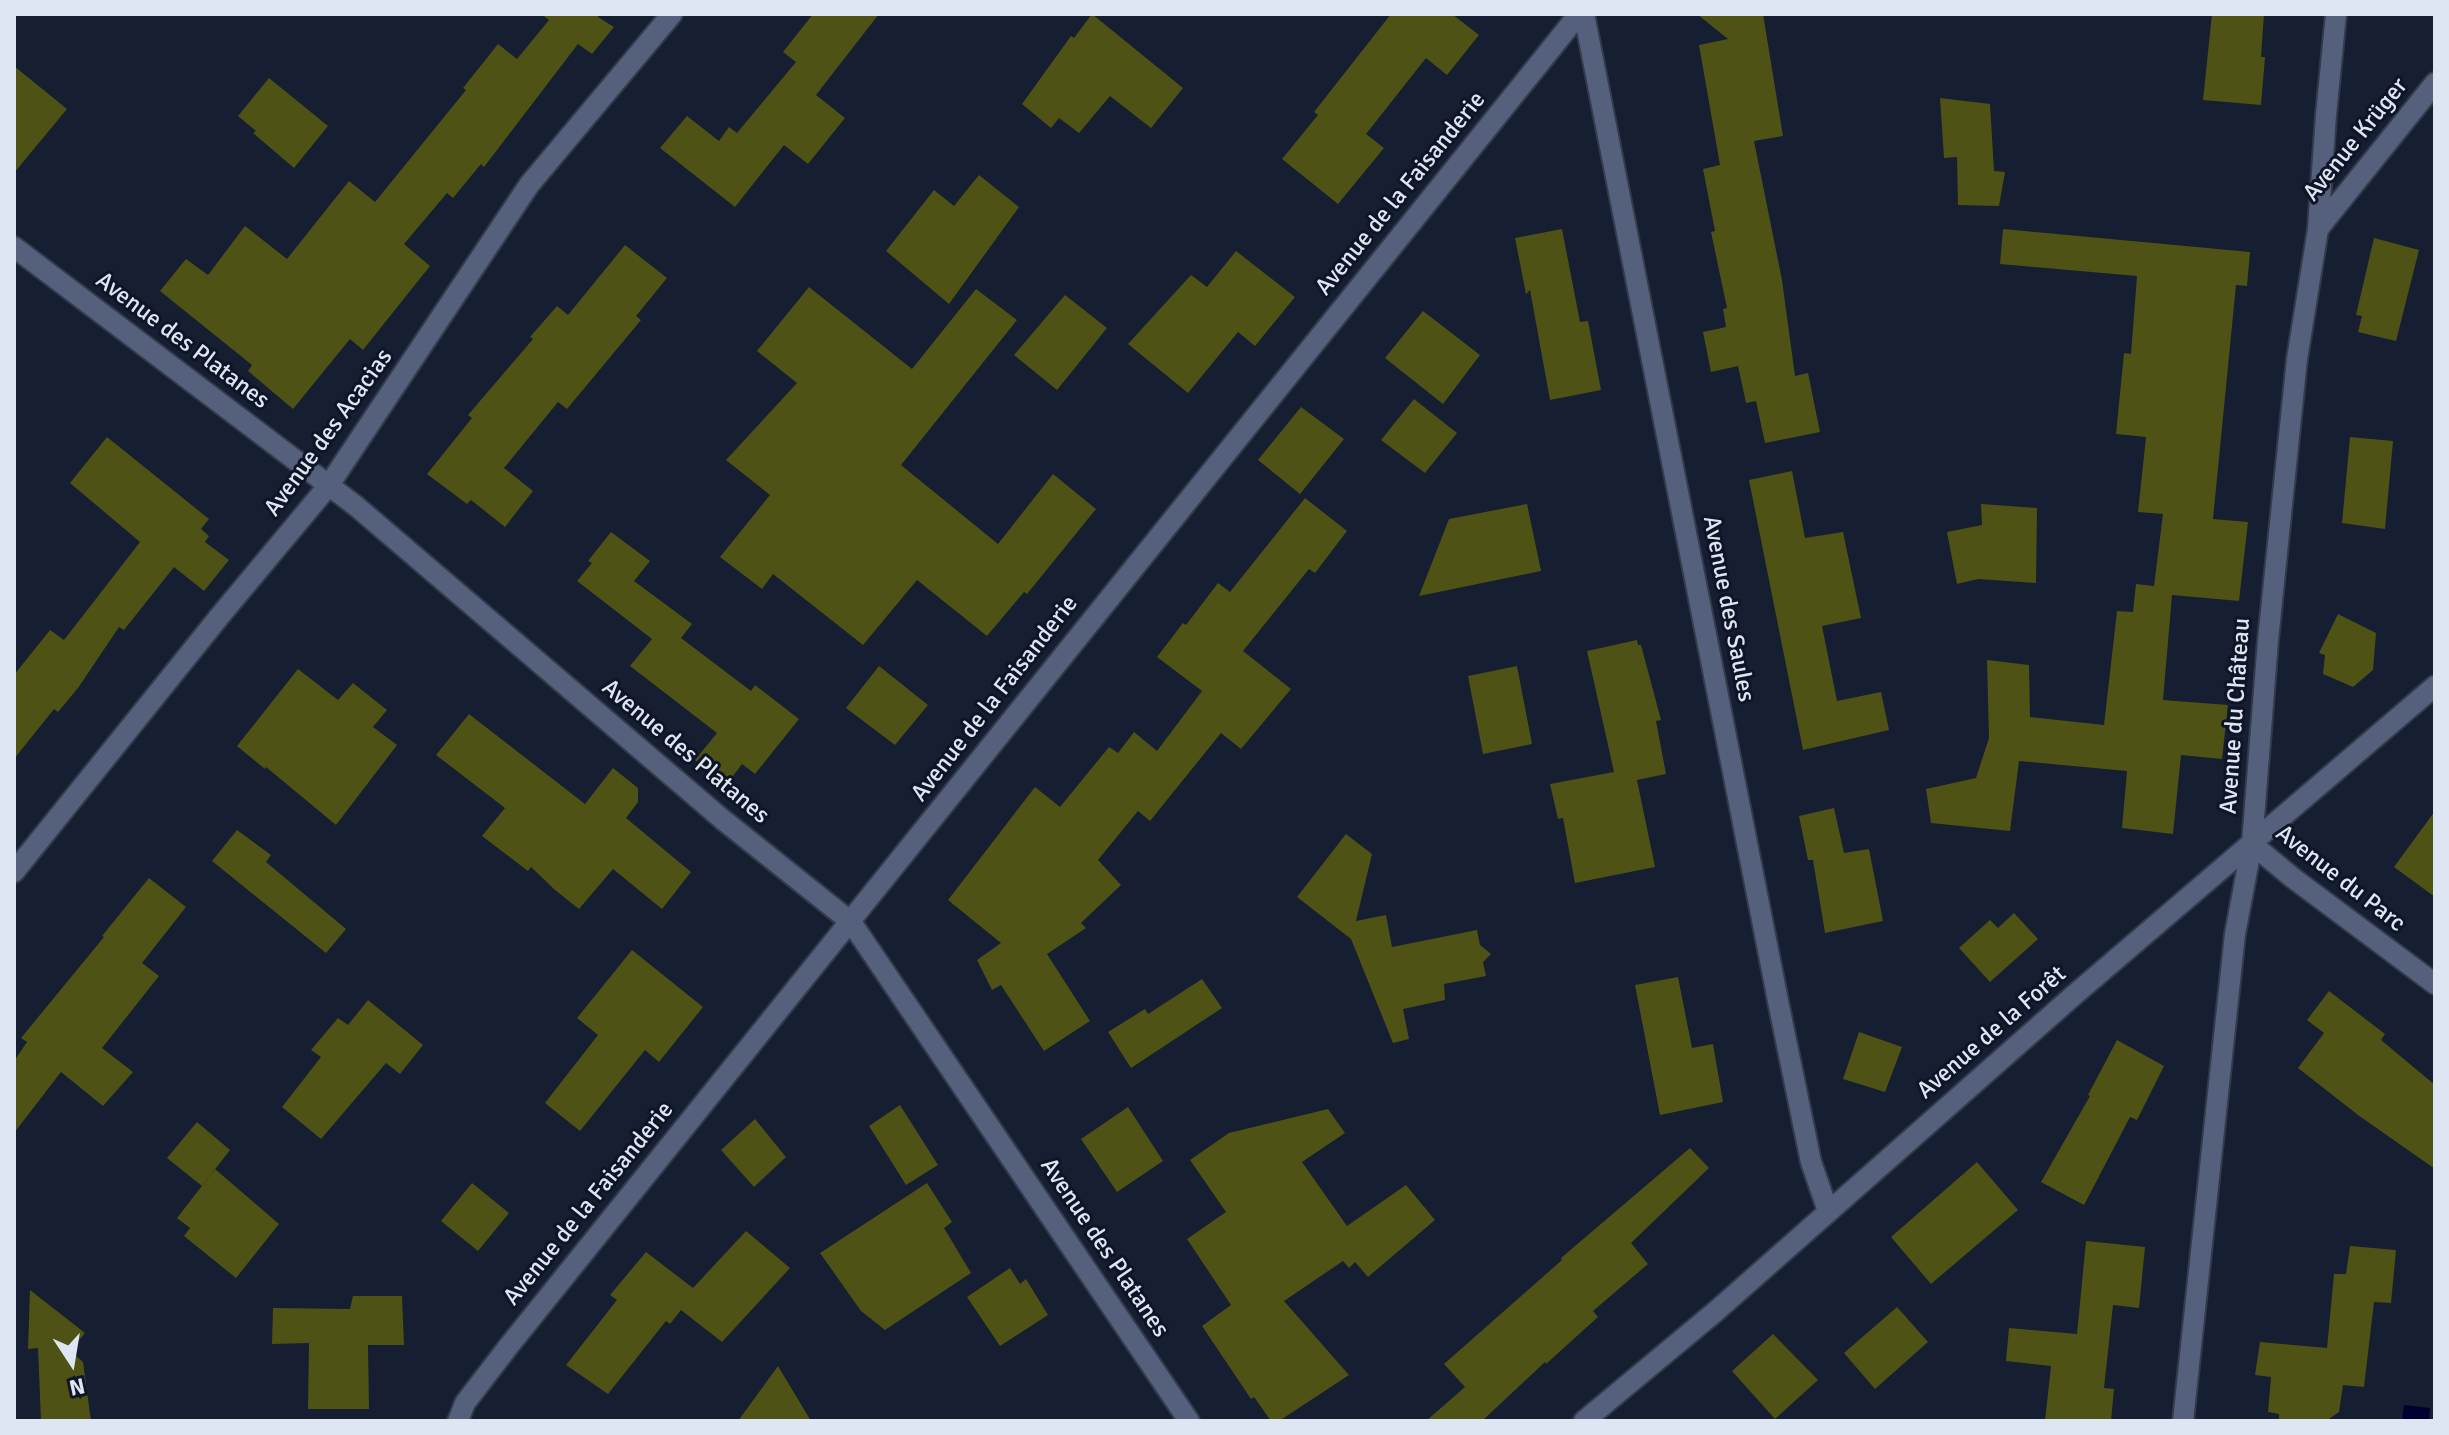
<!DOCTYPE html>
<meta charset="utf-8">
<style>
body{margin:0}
#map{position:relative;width:2449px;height:1435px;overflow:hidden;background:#161e31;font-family:Signika,sans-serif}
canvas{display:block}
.frame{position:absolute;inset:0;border:16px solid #dfe6f3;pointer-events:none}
.north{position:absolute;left:32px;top:1323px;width:80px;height:80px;-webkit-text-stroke:6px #0d1527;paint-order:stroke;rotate:168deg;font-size:22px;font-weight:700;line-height:32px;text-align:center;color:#dfe6f3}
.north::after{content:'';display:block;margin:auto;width:28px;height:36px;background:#dfe6f3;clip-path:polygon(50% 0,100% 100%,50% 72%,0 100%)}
</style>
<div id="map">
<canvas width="2449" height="1435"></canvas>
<div class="frame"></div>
<div class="north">N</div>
</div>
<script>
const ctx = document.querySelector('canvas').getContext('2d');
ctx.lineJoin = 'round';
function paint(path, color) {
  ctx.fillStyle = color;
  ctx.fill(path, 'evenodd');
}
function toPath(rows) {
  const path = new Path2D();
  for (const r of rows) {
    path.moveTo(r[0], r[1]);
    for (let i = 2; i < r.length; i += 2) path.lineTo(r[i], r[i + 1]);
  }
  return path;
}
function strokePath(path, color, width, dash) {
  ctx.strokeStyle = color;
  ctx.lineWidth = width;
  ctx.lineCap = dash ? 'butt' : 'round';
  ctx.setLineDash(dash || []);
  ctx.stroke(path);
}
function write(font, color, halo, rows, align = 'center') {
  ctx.font = font + ' Signika,sans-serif';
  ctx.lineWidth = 6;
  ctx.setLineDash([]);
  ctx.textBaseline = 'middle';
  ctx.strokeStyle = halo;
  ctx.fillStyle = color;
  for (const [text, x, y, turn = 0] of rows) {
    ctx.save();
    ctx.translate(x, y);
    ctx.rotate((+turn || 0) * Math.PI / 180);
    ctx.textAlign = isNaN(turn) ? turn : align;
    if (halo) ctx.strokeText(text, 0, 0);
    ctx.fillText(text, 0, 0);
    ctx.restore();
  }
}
const water = toPath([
 [2404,1405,2430,1408,2429,1421,2402,1421]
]);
const building = toPath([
 [541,14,600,14,598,17,614,27,592,54,578,44,484,167,481,164,453,198,447,193,404,244,430,266,363,350,350,339,293,409,248,371,252,365,160,291,186,259,208,275,245,226,287,259,349,181,375,202,466,90,463,88,498,44,517,59,549,20],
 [813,14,879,14,816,95,845,118,808,164,784,145,735,207,660,148,687,116,719,141,729,127,737,133,796,62,783,52],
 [1092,14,1183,88,1151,128,1110,96,1079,133,1059,118,1051,128,1022,104,1071,36,1074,38],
 [1391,14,1452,14,1479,35,1447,75,1426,58,1366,134,1384,148,1338,204,1282,159,1318,115,1314,112],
 [1697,14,1763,14,1783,136,1754,141,1782,280,1795,376,1808,373,1820,432,1765,443,1756,401,1746,403,1738,366,1711,372,1703,332,1726,327,1723,309,1727,308,1711,232,1715,231,1703,169,1720,165,1699,45,1728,39],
 [2212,14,2264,14,2261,57,2265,57,2261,105,2203,100],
 [14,66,67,109,14,173],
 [269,78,328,126,294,168,253,133,256,131,238,116],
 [1940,98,1990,104,1994,171,2005,172,1999,206,1958,205,1957,157,1944,158],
 [979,175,1019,207,949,304,886,251,934,190,954,206],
 [1562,229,1580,322,1588,321,1601,390,1550,400,1530,290,1526,294,1515,238],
 [2003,229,2250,252,2247,286,2236,285,2213,519,2248,522,2239,601,2172,595,2163,700,2228,705,2222,759,2181,755,2173,834,2122,828,2127,771,2019,761,2010,831,1931,823,1926,789,1976,778,1989,738,1987,660,2029,665,2030,717,2104,725,2117,611,2133,612,2136,584,2154,586,2163,514,2138,512,2146,437,2116,434,2124,353,2131,354,2137,276,2000,264],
 [2374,238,2419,250,2396,341,2358,332,2362,316,2356,315],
 [625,245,667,278,636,316,641,320,567,409,558,402,504,468,533,491,505,527,471,500,467,504,427,474,472,418,468,415,533,339,530,337,557,306,568,315],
 [1236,251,1295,297,1255,346,1238,332,1188,393,1128,344,1191,275,1207,287],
 [809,287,912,369,976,289,1017,320,901,465,998,544,1053,474,1096,509,1027,594,1024,592,987,636,917,580,863,645,773,574,762,589,720,557,770,495,726,460,797,383,757,351],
 [1065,295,1107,328,1057,390,1014,355],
 [1423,311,1480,355,1443,404,1385,358],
 [1414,399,1457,433,1425,473,1381,440],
 [1301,407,1344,439,1300,494,1258,460],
 [107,437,209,519,201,529,209,536,205,542,229,560,204,591,174,567,124,630,119,627,78,688,58,712,54,709,14,759,14,675,50,630,64,640,140,542,70,483],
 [2350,437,2393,441,2385,529,2342,523],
 [1792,471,1805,538,1843,532,1861,618,1822,626,1837,701,1881,692,1889,730,1803,750,1749,480],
 [1305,498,1347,531,1315,573,1309,569,1243,651,1291,689,1241,749,1221,733,1150,821,1138,811,1098,860,1121,885,1081,923,1086,928,1047,954,1090,1021,1044,1051,1001,985,992,990,977,960,1001,943,948,900,1035,787,1060,807,1109,747,1118,753,1134,732,1157,751,1202,691,1157,657,1183,623,1186,625,1218,583,1230,592],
 [1527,504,1541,571,1419,596,1449,519],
 [1981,504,2037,508,2036,583,1978,579,1957,584,1947,532,1982,525],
 [611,532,650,561,634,581,692,624,681,638,751,691,755,685,799,719,755,774,742,764,727,784,695,760,717,733,630,666,652,639,577,581,592,563,588,561],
 [2338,614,2376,633,2373,670,2353,687,2323,674,2325,655,2319,653],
 [1637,640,1638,645,1641,645,1661,720,1656,721,1666,774,1637,780,1655,867,1575,883,1563,818,1558,819,1550,784,1614,772,1587,651],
 [879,666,928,705,895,745,846,708],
 [1517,666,1532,744,1483,754,1468,676],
 [298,669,338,700,353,683,387,710,373,727,397,745,336,825,266,767,265,769,237,746],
 [469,714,585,804,613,768,638,788,638,802,626,818,691,872,662,909,613,869,579,909,555,890,531,867,528,871,482,836,505,808,436,755],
 [1834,808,1844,853,1869,849,1883,921,1825,933,1813,860,1808,860,1799,816],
 [2435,811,2435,897,2394,867],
 [237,830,271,855,266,862,346,929,326,953,212,861],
 [1346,834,1372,854,1356,921,1386,915,1392,947,1477,930,1480,945,1491,954,1483,962,1486,976,1444,984,1445,1000,1403,1009,1409,1039,1393,1043,1351,939,1297,897],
 [149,878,186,907,142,963,159,976,102,1048,133,1072,103,1106,61,1072,14,1133,14,1061,27,1042,21,1038,104,937,102,936],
 [2014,913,2038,939,1990,982,1959,948,1990,920,1998,928],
 [632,950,703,1007,659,1062,645,1050,580,1131,545,1103,598,1035,577,1018],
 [1678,977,1692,1048,1713,1044,1723,1102,1660,1115,1635,985],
 [1202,979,1222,1008,1131,1068,1108,1032,1145,1009,1148,1014],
 [2329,991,2385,1034,2381,1040,2435,1085,2435,1169,2358,1115,2298,1068,2324,1033,2307,1020],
 [368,1000,423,1045,400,1074,386,1063,321,1139,282,1107,321,1057,311,1050,338,1018,348,1025],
 [1859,1032,1902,1047,1885,1092,1843,1079],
 [2117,1040,2164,1066,2137,1120,2130,1117,2084,1205,2041,1182,2090,1096,2088,1095],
 [900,1105,938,1165,906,1185,869,1126],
 [1128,1107,1163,1161,1117,1192,1081,1139],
 [1328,1109,1345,1133,1302,1162,1347,1226,1406,1185,1435,1220,1368,1277,1355,1262,1349,1268,1343,1261,1284,1301,1349,1375,1279,1421,1271,1421,1254,1397,1251,1399,1202,1326,1231,1305,1187,1239,1226,1212,1190,1160,1229,1133],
 [755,1119,786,1157,754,1187,721,1150],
 [197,1122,230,1150,202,1186,167,1158],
 [1690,1148,1709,1168,1631,1243,1648,1264,1593,1311,1598,1317,1546,1364,1545,1362,1482,1421,1426,1421,1465,1387,1444,1364,1562,1260,1561,1258],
 [1977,1162,2018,1210,1931,1284,1891,1237],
 [215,1169,279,1224,236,1278,184,1236,190,1228,177,1218],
 [472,1183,509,1213,478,1251,441,1221],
 [927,1183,952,1222,944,1228,971,1273,885,1330,861,1311,820,1253],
 [746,1231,790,1268,722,1342,681,1310,670,1324,666,1321,608,1394,566,1365,617,1300,610,1295,646,1252,693,1288],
 [2086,1241,2145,1247,2139,1308,2113,1305,2104,1388,2114,1389,2111,1421,2045,1421,2051,1366,2006,1361,2009,1328,2077,1334],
 [2350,1246,2396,1250,2391,1303,2374,1302,2364,1387,2343,1385,2339,1412,2326,1421,2279,1421,2279,1414,2268,1412,2271,1377,2255,1375,2260,1342,2327,1348,2334,1274,2346,1274],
 [1010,1268,1020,1284,1026,1279,1048,1315,1000,1346,967,1297],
 [30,1290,85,1333,70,1351,83,1362,91,1421,41,1421,38,1348,28,1349],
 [353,1296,402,1296,404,1345,368,1345,369,1409,308,1409,309,1343,272,1344,273,1308,350,1309],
 [1897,1307,1928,1342,1875,1389,1844,1353],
 [1773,1334,1818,1380,1775,1419,1732,1371],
 [778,1366,811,1421,738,1421]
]);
const minor = toPath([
 [1584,14,1780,1011,1811,1162,1828,1211],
 [2318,229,2435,83],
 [14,247,356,506,722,819,851,922,1189,1421],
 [2252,844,2293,878,2435,984],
 [14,872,219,617,329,485,529,185,672,14],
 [458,1421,465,1403,508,1347,1579,14],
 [2183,1421,2235,934,2252,844,2268,640,2297,359,2318,229,2326,115,2336,14]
]);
const tertiary = toPath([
 [1584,1421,1715,1312,2073,996,2435,686]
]);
const streetNames = [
 ["Avenue Krüger",2356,140,-51],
 ["Avenue de la Faisanderie",1401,194,-51],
 ["Avenue des Platanes",182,341,37],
 ["Avenue des Acacias",329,433,-54],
 ["Avenue des Saules",1728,609,79],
 ["Avenue de la Faisanderie",995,699,-52],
 ["Avenue du Château",2236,716,-86],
 ["Avenue des Platanes",685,752,40],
 ["Avenue du Parc",2340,879,38],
 ["Avenue de la Forêt",1992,1033,-41],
 ["Avenue de la Faisanderie",589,1204,-51],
 ["Avenue des Platanes",1104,1248,56]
];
paint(water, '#010030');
paint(building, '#4e5214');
strokePath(minor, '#323a4c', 24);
strokePath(tertiary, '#323a4c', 24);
strokePath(minor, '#55617c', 20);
strokePath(tertiary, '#55617c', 20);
write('24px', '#dfe6f3', '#0d1527', streetNames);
</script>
